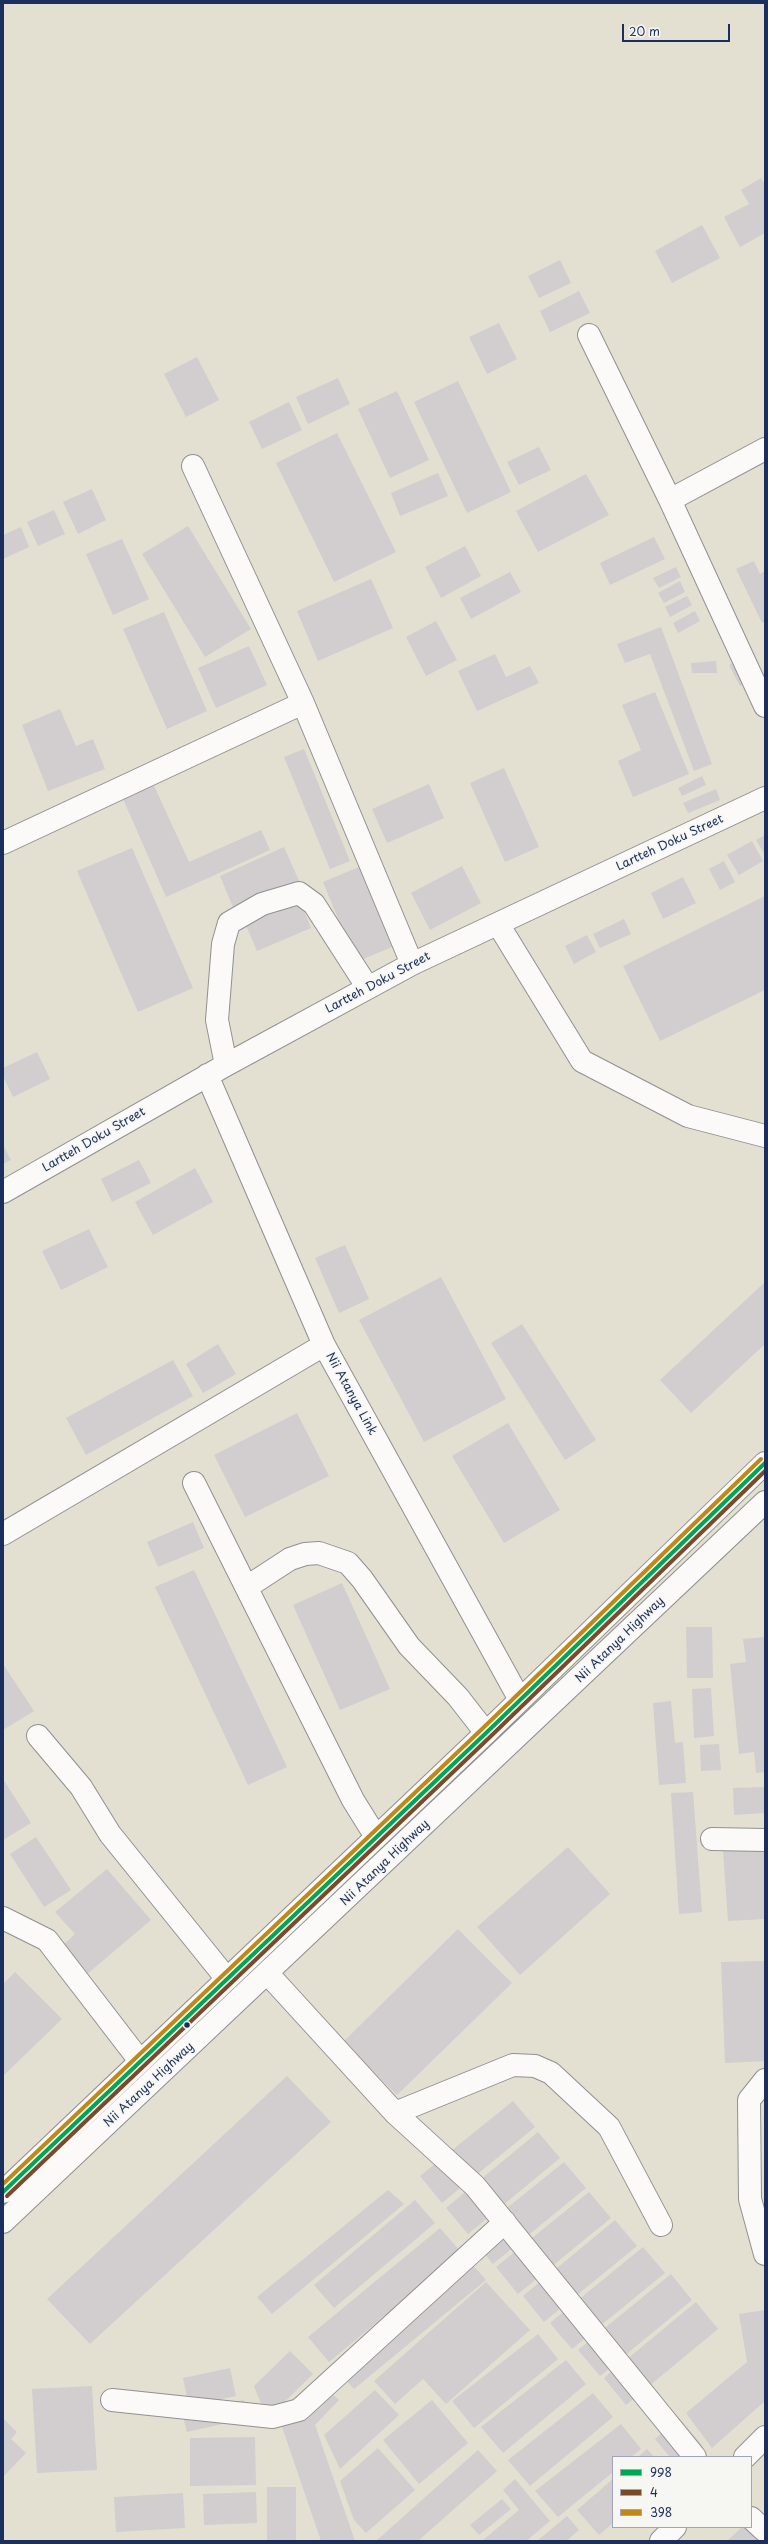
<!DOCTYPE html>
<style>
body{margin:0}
#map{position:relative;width:768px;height:2544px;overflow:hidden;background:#e3e0d1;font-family:"Playpen Sans",sans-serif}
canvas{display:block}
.frame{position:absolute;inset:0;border:4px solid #1b2f5e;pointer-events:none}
.legend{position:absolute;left:612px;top:2456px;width:140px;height:72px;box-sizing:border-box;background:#f6f6f2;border:1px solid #9ea6b7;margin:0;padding:5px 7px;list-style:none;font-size:12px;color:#1b2f5e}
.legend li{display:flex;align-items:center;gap:8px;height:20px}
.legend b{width:20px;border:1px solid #9ea6b7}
.scale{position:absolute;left:622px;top:24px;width:108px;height:18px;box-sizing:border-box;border:2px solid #1b2f5e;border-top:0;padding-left:5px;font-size:12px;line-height:14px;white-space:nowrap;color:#1b2f5e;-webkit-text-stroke:3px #f6f6f2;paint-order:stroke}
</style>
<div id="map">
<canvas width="768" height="2544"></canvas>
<div class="frame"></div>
<ul class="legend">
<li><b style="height:5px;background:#00a651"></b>998</li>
<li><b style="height:5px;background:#7a4b2a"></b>4</li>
<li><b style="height:5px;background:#c08818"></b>398</li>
</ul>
<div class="scale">20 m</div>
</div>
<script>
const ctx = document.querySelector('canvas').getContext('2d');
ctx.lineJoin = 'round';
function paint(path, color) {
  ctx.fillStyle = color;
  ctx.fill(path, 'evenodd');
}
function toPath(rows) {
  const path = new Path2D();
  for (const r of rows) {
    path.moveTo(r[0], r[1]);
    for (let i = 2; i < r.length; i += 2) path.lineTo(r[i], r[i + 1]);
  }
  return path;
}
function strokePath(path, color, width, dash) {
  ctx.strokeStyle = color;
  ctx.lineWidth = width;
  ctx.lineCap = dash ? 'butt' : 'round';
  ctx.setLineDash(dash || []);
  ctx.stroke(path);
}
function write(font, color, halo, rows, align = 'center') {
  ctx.font = font + ' "Playpen Sans",sans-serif';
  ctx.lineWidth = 3.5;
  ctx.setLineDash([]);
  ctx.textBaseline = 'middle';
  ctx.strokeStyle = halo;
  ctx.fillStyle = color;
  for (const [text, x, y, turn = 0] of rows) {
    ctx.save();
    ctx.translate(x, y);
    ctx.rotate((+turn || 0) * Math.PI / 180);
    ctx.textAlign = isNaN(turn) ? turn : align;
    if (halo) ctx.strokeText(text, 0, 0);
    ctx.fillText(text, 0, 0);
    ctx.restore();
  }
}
const building = toPath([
 [761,178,765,185,765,233,740,247,724,217,749,204,741,190],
 [702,225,720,258,672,283,655,251],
 [560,260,571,283,539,298,528,276],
 [579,291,590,313,550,332,540,311],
 [499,323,517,359,487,374,469,337],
 [197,357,219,400,186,417,164,374],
 [338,378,350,404,308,424,296,397],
 [458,381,511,492,467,513,414,402],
 [397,391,429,460,390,478,358,409],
 [289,402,302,430,262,449,249,422],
 [337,433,396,552,334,582,276,463],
 [539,447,551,470,519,485,507,462],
 [438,473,448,496,400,516,391,493],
 [586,474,609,515,538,552,516,511],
 [92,489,106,520,78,534,63,502],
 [54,510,65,534,38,546,27,522],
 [188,526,251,629,205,657,142,554],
 [21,527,29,547,3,559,3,535],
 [654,537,665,559,610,585,600,563],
 [122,539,149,599,113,615,86,554],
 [465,546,481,576,441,598,425,567],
 [754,561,760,574,765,571,765,622,762,623,736,569],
 [676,567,681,577,659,588,653,578],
 [510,572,521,592,471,619,460,598],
 [371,579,393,628,318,661,297,611],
 [680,581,685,592,664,603,658,593],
 [687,596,692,605,670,617,665,607],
 [695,611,700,621,678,633,673,623],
 [164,612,207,711,167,729,123,629],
 [436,621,457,660,426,676,406,637],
 [661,627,712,764,694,771,650,654,625,663,617,644],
 [249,646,267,685,216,708,198,668],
 [495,654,506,677,530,666,539,683,477,711,458,671],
 [738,660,748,682,740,686,729,665],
 [716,661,717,673,692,673,691,663],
 [655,692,689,774,633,797,618,761,641,750,622,705],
 [60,709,76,746,93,739,105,769,48,791,22,725],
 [304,749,350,861,330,869,284,757],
 [504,768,539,847,505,862,470,783],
 [702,776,706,785,682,796,678,788],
 [151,779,189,862,261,830,270,850,166,897,120,792],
 [429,784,444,818,387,843,372,809],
 [716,789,720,800,688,813,683,803],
 [765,835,765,855,756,840],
 [752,841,763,861,739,875,727,855],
 [284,847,300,883,235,912,220,876],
 [132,848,193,988,138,1012,77,871],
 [724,861,735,882,720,890,709,869],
 [462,866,481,903,430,930,411,893],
 [359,867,392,947,356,962,323,882],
 [683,877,696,903,663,919,651,893],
 [765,896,765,990,660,1041,623,966],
 [299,898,311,928,257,951,244,921],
 [624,919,631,934,600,948,593,934],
 [587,935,596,952,574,964,565,946],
 [37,1052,50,1079,13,1097,3,1076,3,1068],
 [3,1145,11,1160,3,1164],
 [139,1160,151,1183,112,1202,101,1179],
 [195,1168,213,1202,153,1235,135,1202],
 [89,1229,108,1267,61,1290,42,1251],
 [345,1245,369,1299,339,1313,315,1258],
 [441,1277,506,1399,424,1442,359,1320],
 [765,1282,765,1344,691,1413,660,1380],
 [522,1324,596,1440,565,1460,491,1343],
 [218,1344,236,1374,203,1393,186,1364],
 [173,1360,193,1396,86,1455,66,1418],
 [297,1413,329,1476,245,1517,214,1455],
 [508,1423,560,1510,504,1543,452,1456],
 [193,1522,204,1548,158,1567,147,1542],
 [194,1570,287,1767,248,1785,155,1587],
 [342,1583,390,1689,340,1710,293,1605],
 [686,1627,712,1627,713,1678,687,1678],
 [765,1637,765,1772,756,1773,754,1752,739,1754,730,1664,746,1662,743,1639],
 [3,1664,34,1711,3,1730],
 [711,1688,714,1736,694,1738,692,1689],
 [671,1701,675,1743,683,1742,686,1783,659,1785,653,1703],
 [719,1744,721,1770,701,1771,700,1745],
 [5,1782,31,1823,3,1840,3,1783],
 [765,1787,765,1813,734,1815,733,1788],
 [693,1792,702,1912,679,1914,671,1793],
 [36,1837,71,1890,44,1907,10,1854],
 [568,1847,610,1894,520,1975,477,1927],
 [765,1847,765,1919,728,1921,723,1850],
 [107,1869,151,1920,86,1975,60,1948,75,1934,55,1912],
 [458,1929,512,1983,397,2095,343,2042],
 [764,1961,765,2061,725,2063,721,1962],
 [15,1972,62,2019,3,2076,3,1984],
 [287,2076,331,2122,90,2344,47,2299],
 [513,2101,535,2127,442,2203,420,2176],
 [538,2132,560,2158,468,2234,446,2208],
 [564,2162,586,2188,493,2264,471,2237],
 [388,2190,404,2204,272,2314,257,2297],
 [589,2192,611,2218,518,2294,496,2267],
 [415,2200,435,2223,334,2308,314,2285],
 [615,2220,637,2246,544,2322,523,2296],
 [440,2228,461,2252,329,2362,308,2337],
 [643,2247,665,2273,572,2349,550,2323],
 [464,2255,486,2280,354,2389,332,2365],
 [671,2274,692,2300,600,2376,578,2350],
 [486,2282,530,2330,446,2404,423,2379,395,2404,374,2381],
 [696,2302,718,2329,626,2405,604,2378],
 [765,2310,765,2401,712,2448,686,2413,747,2362,739,2314],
 [538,2334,558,2359,474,2428,452,2401],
 [290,2351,313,2374,267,2419,254,2386],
 [566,2360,586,2384,503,2453,481,2427],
 [230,2368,236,2396,189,2406,183,2378],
 [317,2379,339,2400,315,2425,355,2541,321,2541,279,2418],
 [92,2386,97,2470,37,2473,32,2389],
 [375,2390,399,2415,340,2469,324,2435],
 [593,2393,613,2417,530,2486,508,2460],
 [244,2400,249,2418,187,2432,182,2413],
 [432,2400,468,2443,419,2484,383,2440],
 [3,2418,17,2432,11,2439,26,2453,3,2477],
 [679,2418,702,2445,687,2457,670,2457,655,2439],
 [621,2424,641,2449,631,2457,613,2457,613,2472,558,2517,535,2491],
 [255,2437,256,2485,190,2486,190,2438],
 [378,2448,415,2490,366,2533,354,2520,340,2481],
 [647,2449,654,2457,638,2457],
 [478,2450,497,2471,418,2541,376,2541],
 [515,2479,550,2521,526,2541,482,2541,519,2510,503,2490],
 [613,2479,613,2523,599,2535,577,2510],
 [267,2487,296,2487,296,2541,267,2541],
 [256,2492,257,2523,204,2525,203,2494],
 [183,2493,185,2528,116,2532,114,2497],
 [502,2499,511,2509,479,2535,470,2525],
 [567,2516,579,2530,566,2541,537,2541],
 [742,2527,751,2527,764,2541,727,2541]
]);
const minor = toPath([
 [589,335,670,500,765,706],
 [193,466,303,703,412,964],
 [670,500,765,449],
 [3,843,303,703],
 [498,924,582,1061,688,1116,765,1136],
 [226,1065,217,1020,223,944,229,923,262,904,299,893,314,904,368,988],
 [207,1075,324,1345,520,1700],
 [3,1192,226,1065,412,964,765,798],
 [194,1483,353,1800,376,1837],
 [3,1534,324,1345],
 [247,1587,290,1559,305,1554,319,1553,348,1563,362,1579,409,1646,458,1697,486,1733],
 [38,1736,81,1787,110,1834,227,1979],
 [712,1839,765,1840],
 [3,1918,47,1940,140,2061],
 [268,1974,395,2113,475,2186,695,2457],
 [765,2080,749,2100,750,2199,765,2254],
 [395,2113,513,2065,535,2066,551,2073,609,2127,661,2225],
 [112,2400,273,2417,299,2410,505,2222],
 [745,2457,765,2437],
 [751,2518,765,2531],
 [661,2541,675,2527]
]);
const major = toPath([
 [3,2192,486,1733,765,1463],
 [3,2222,765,1502]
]);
const bus1 = toPath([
 [3,2192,486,1733,765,1463]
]);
const bus2 = toPath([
 [7,2196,490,1737,765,1471]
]);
const bus3 = toPath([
 [3,2184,482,1729,761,1459]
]);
const markers = [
 [187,2025,3.5,"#1b2f5e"]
];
const streetNames = [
 ["Lartteh Doku Street",670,843,-25],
 ["Lartteh Doku Street",378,983,-28],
 ["Lartteh Doku Street",94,1140,-30],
 ["Nii Atanya Link",351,1394,61],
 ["Nii Atanya Highway",620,1640,-44],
 ["Nii Atanya Highway",385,1863,-44],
 ["Nii Atanya Highway",149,2085,-43]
];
paint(building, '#d2cdce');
strokePath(minor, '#8f9191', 24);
strokePath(major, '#8f9191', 24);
strokePath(minor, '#fbfaf8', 22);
strokePath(major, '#fbfaf8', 22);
strokePath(bus1, '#00a651', 4);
strokePath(bus2, '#7a4b2a', 4);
strokePath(bus3, '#c08818', 4);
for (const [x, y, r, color] of markers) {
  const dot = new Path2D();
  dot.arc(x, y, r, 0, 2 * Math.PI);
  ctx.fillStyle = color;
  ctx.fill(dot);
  strokePath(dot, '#f6f6f2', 1.5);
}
write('12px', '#1b2f5e', '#f6f6f2', streetNames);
</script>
